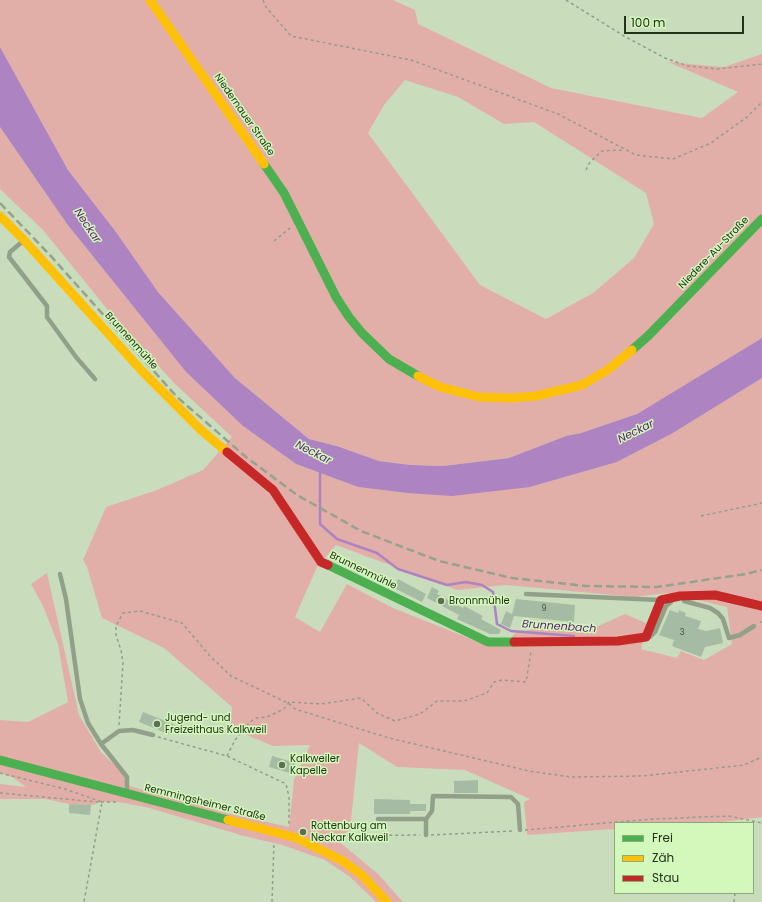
<!DOCTYPE html>
<meta charset="utf-8">
<style>
body{margin:0}
#map{position:relative;width:762px;height:902px;overflow:hidden;background:#c9ddbc;font-family:Poppins,sans-serif}
canvas{display:block}
.legend{position:absolute;left:614px;top:822px;width:140px;height:72px;box-sizing:border-box;background:#d3f8bb;border:1px solid #8da97b;margin:0;padding:5px 7px;list-style:none;font-size:12px;color:#24321a}
.legend li{display:flex;align-items:center;gap:8px;height:20px}
.legend b{width:20px;border:1px solid #8da97b}
.scale{position:absolute;left:624px;top:16px;width:120px;height:18px;box-sizing:border-box;border:2px solid #24321a;border-top:0;padding-left:5px;font-size:12px;line-height:14px;white-space:nowrap;color:#24321a;-webkit-text-stroke:3px #d3f8bb;paint-order:stroke}
</style>
<div id="map">
<canvas width="762" height="902"></canvas>
<ul class="legend">
<li><b style="height:5px;background:#4caf50"></b>Frei</li>
<li><b style="height:5px;background:#ffc107"></b>Zäh</li>
<li><b style="height:5px;background:#c62828"></b>Stau</li>
</ul>
<div class="scale">100 m</div>
</div>
<script>
const ctx = document.querySelector('canvas').getContext('2d');
ctx.lineJoin = 'round';
function paint(path, color) {
  ctx.fillStyle = color;
  ctx.fill(path, 'evenodd');
}
function toPath(rows) {
  const path = new Path2D();
  for (const r of rows) {
    path.moveTo(r[0], r[1]);
    for (let i = 2; i < r.length; i += 2) path.lineTo(r[i], r[i + 1]);
  }
  return path;
}
function strokePath(path, color, width, dash) {
  ctx.strokeStyle = color;
  ctx.lineWidth = width;
  ctx.lineCap = dash ? 'butt' : 'round';
  ctx.setLineDash(dash || []);
  ctx.stroke(path);
}
function write(font, color, halo, rows, align = 'center') {
  ctx.font = font + ' Poppins,sans-serif';
  ctx.lineWidth = 3;
  ctx.setLineDash([]);
  ctx.textBaseline = 'middle';
  ctx.strokeStyle = halo;
  ctx.fillStyle = color;
  for (const [text, x, y, turn = 0] of rows) {
    ctx.save();
    ctx.translate(x, y);
    ctx.rotate((+turn || 0) * Math.PI / 180);
    ctx.textAlign = isNaN(turn) ? turn : align;
    if (halo) ctx.strokeText(text, 0, 0);
    ctx.fillText(text, 0, 0);
    ctx.restore();
  }
}
const green = toPath([
 [0,0,393,0,415,10,418,24,551,88,702,118,738,92,668,62,724,67,762,54,762,338,637,414,581,433,566,436,509,458,443,466,410,465,379,461,338,446,309,439,235,378,158,292,116,232,68,170,0,47],
 [405,80,458,97,504,124,534,122,646,193,654,224,634,258,593,293,546,319,480,285,368,133,384,105],
 [0,127,67,224,186,372,243,426,296,464,358,487,407,493,530,487,617,462,673,433,762,378,762,817,714,823,615,823,615,829,527,835,524,802,530,799,465,770,397,767,359,743,350,830,336,839,378,874,403,902,376,902,350,877,325,860,282,845,244,836,146,807,117,802,102,802,91,805,69,804,45,799,0,799,0,784,26,787,12,777,0,773,0,720,28,722,68,702,58,644,43,606,31,584,47,573,79,715,101,752,127,777,129,786,231,814,289,827,294,780,310,745,273,746,230,728,232,707,164,648,102,618,87,567,83,560,106,507,157,490,203,470,232,437,175,384,107,309,43,230,0,189],
 [336,545,457,590,506,585,635,597,667,593,727,607,732,644,704,660,681,651,677,658,641,649,648,624,625,614,596,627,559,624,515,633,511,638,476,641,393,608,347,584,320,632,295,617,317,567]
]);
const water = toPath([
 [0,47,68,170,116,232,158,292,235,378,309,439,337,446,379,461,410,465,443,466,509,458,566,436,581,433,637,414,762,338,762,378,673,433,617,462,530,487,452,496,407,493,358,487,296,464,243,426,186,372,67,224,0,127]
]);
const stream = toPath([
 [320,470,320,524,337,539,377,553,398,569,447,585,466,582,482,585,493,592,497,624,511,631,574,636]
]);
const building = toPath([
 [398,579,426,594,422,602,394,588],
 [432,587,439,591,437,594,463,608,464,606,483,616,481,619,501,630,499,634,490,634,457,619,459,615,427,598],
 [516,599,575,605,574,622,514,616,510,628,501,624,506,611,512,614],
 [670,610,678,613,679,610,686,613,685,616,701,621,698,629,706,631,720,628,723,643,705,647,701,657,672,646,674,640,659,635],
 [143,712,175,725,171,735,139,722],
 [272,756,296,763,293,774,269,767],
 [478,780,478,793,454,793,454,781],
 [374,799,410,800,410,804,426,804,426,811,410,811,410,814,374,814],
 [69,804,91,805,90,815,69,813]
]);
const path = toPath([
 [263,0,266,7,291,36,411,60,558,114,636,155,673,159,711,143,747,117,762,102],
 [566,0,624,36,665,58,688,66,717,69,762,64],
 [586,170,590,162,602,151,622,150],
 [274,241,290,228],
 [701,516,762,503],
 [760,622,762,622],
 [119,725,123,663,121,650,116,635,116,626,123,613,140,611,182,623,210,656,231,676,288,703,295,709,389,738,529,771,571,777,643,776,744,765,762,757],
 [158,737,227,756,286,784,289,797,289,826],
 [227,756,235,740,250,722,256,718,267,717,284,709,289,702,321,704,361,698,377,713,395,721,420,714,437,701,464,701,487,693,494,682,502,680,526,682,531,652],
 [0,773,65,789,102,802,84,902],
 [0,793,98,802],
 [101,802,117,802],
 [525,830,653,819,729,816,762,823],
 [431,835,513,831],
 [324,840,334,836,420,835],
 [272,902,274,842],
 [734,902,735,893]
]);
const lane = toPath([
 [23,241,10,252,9,257,47,306,47,317,76,357,95,379],
 [60,574,66,599,80,699,88,723,101,744,127,777,127,792],
 [526,594,660,600],
 [684,601,710,608,718,613,723,619,729,638,740,635,754,626],
 [650,637,655,632,666,606,671,602],
 [101,744,119,731,133,730,153,735],
 [378,819,426,819,426,835],
 [426,819,432,811,433,796,511,797,518,804,520,830]
]);
const fast = toPath([
 [264,164,284,193,336,297,349,317,362,333,389,359,418,376],
 [632,350,648,336,762,219],
 [328,565,488,642,514,642],
 [0,760,228,820]
]);
const slow = toPath([
 [150,0,264,164],
 [0,216,24,240,142,371,201,430,227,452],
 [418,376,440,387,479,397,512,398,536,396,582,385,609,369,632,350],
 [228,820,297,838,343,861,363,876,387,902]
]);
const jam = toPath([
 [227,452,273,490,321,562,328,565],
 [514,642,618,641,646,637,661,600,680,596,715,595,762,606]
]);
const rail = toPath([
 [0,203,49,254,177,397,246,457,297,495,361,531,439,561,512,578,586,586,657,587,746,574,762,570]
]);
const markers = [
 [441,601,4,"#5e6e53"],
 [157,724,4,"#5e6e53"],
 [282,765,4,"#5e6e53"],
 [303,832,4,"#5e6e53"]
];
const numberNames = [
 ["9",544,609],
 ["3",682,633]
];
const streetNames = [
 ["Niedernauer Straße",244,115,55],
 ["Niedere-Au-Straße",714,253,-46],
 ["Brunnenmühle",131,341,48],
 ["Brunnenmühle",363,571,26],
 ["Remmingsheimer Straße",205,803,14]
];
const poiNames = [
 ["Bronnmühle",449,601],
 ["Jugend- und",165,718],
 ["Freizeithaus Kalkweil",165,730],
 ["Kalkweiler",290,759],
 ["Kapelle",290,771],
 ["Rottenburg am",311,826],
 ["Neckar Kalkweil",311,838]
];
const waterNames = [
 ["Neckar",87,226,56],
 ["Neckar",636,432,-26],
 ["Neckar",313,453,27],
 ["Brunnenbach",559,627,4]
];
paint(green, '#e2afa8');
paint(water, '#ad83c1');
strokePath(stream, '#ad83c1', 2.5);
paint(building, '#a6bba4');
strokePath(path, '#929d89', 1.5, [3, 3]);
strokePath(lane, '#929f89', 4.5);
strokePath(fast, '#4caf50', 9);
strokePath(slow, '#ffc107', 9);
strokePath(jam, '#c62828', 9);
strokePath(rail, '#95a28c', 2.5, [8, 4]);
for (const [x, y, r, color] of markers) {
  const dot = new Path2D();
  dot.arc(x, y, r, 0, 2 * Math.PI);
  ctx.fillStyle = color;
  ctx.fill(dot);
  strokePath(dot, '#d3f8bb', 1.5);
}
write('8px', '#44543c', null, numberNames);
write('10px', '#24321a', '#d3f8bb', streetNames);
write('10px', '#24321a', '#d3f8bb', poiNames, 'left');
write('italic 11px', '#5c1978', '#d3f8bb', waterNames);
</script>
